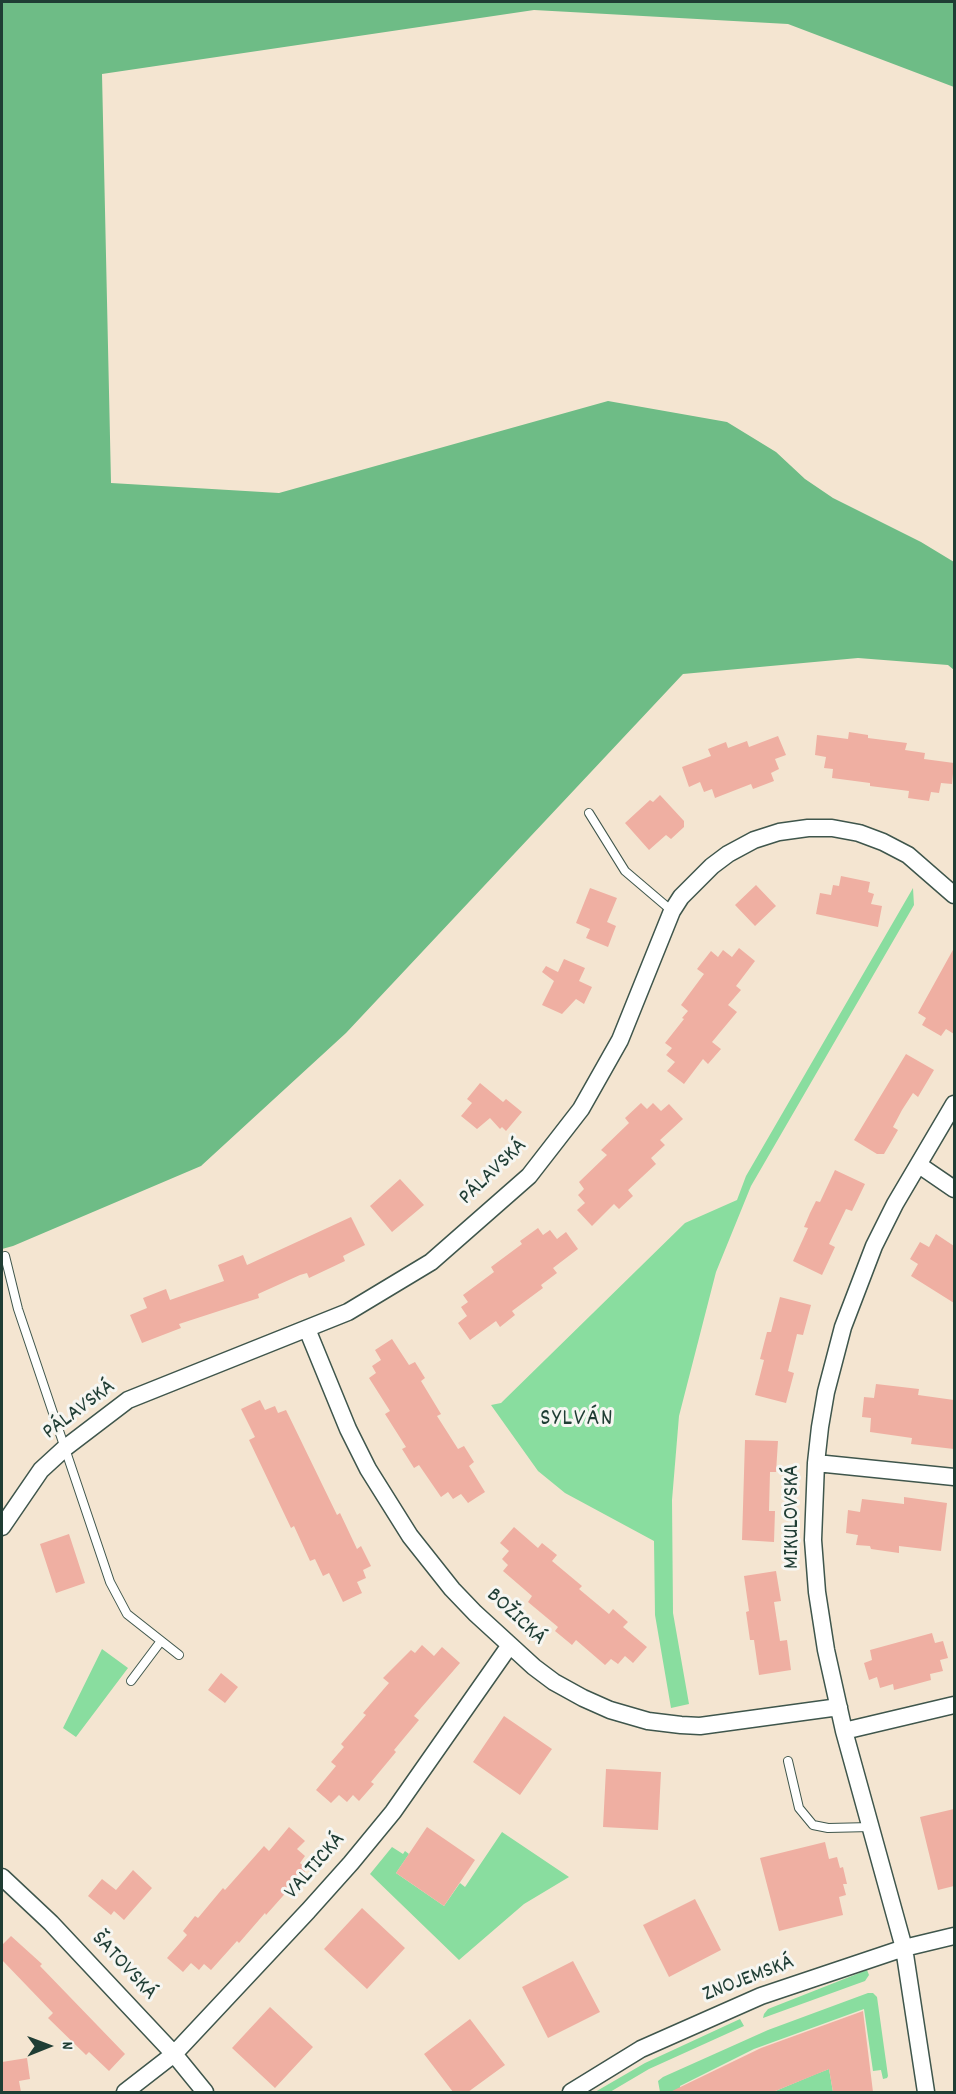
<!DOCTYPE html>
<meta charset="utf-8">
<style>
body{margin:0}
#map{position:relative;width:956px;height:2094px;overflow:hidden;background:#f4e5d1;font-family:Dekko,sans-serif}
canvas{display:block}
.frame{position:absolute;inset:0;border:3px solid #1f3d34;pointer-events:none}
.north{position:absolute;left:18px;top:2016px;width:60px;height:60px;-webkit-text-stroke:4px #f6f6f2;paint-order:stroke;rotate:89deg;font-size:16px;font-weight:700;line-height:24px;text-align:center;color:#1f3d34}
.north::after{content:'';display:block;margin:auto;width:21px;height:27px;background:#1f3d34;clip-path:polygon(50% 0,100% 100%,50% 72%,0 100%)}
</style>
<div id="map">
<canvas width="956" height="2094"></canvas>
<div class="frame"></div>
<div class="north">N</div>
</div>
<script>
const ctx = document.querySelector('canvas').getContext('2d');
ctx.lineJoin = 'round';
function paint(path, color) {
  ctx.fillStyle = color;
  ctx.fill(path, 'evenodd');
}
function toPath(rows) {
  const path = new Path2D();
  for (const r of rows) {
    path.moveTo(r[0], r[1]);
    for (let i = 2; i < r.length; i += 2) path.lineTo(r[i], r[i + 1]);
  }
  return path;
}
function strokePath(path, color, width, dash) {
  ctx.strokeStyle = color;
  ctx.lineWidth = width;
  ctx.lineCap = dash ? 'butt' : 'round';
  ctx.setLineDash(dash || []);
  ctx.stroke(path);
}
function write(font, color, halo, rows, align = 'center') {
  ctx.font = font + ' Dekko,sans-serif';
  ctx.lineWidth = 6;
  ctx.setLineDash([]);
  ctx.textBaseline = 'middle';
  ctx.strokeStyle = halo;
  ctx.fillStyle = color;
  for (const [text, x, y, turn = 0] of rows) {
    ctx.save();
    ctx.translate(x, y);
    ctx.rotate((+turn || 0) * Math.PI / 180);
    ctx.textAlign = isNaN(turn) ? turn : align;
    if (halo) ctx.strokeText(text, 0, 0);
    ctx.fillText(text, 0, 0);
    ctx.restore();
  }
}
const green = toPath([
 [913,888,914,905,751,1186,716,1272,679,1416,672,1500,673,1613,689,1704,671,1708,655,1615,654,1541,565,1493,538,1471,491,1405,501,1403,685,1223,737,1200,746,1176],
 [102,1649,128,1668,76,1737,63,1728],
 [502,1832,569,1877,524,1904,459,1960,370,1874,392,1847,403,1854,405,1851,409,1854,396,1873,444,1906,460,1883,465,1887],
 [867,1970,869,1975,865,1981,763,2018,764,2014,768,2009],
 [868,1993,873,1993,877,1997,888,2076,887,2078,883,2079,881,2070,873,2071,864,2009,754,2049,680,2086,681,2092,660,2092,658,2081,663,2077,768,2030],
 [740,2019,744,2026,649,2069,610,2092,595,2092,645,2063],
 [829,2069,833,2092,773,2092,816,2074]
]);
const forest = toPath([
 [2,2,954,2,954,87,788,24,534,10,102,74,111,483,279,493,608,401,727,422,776,452,805,479,833,498,921,542,954,562,954,670,948,665,858,658,683,674,346,1033,201,1166,13,1246,2,1249]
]);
const building = toPath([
 [849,732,868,735,868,738,907,743,905,750,925,753,924,759,954,763,952,784,941,783,939,793,931,792,929,801,908,798,909,791,870,786,870,783,832,778,833,769,824,768,826,757,815,755,817,735,848,739],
 [778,736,786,755,775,759,779,769,771,773,774,781,753,789,751,784,715,798,712,789,704,792,700,782,689,787,682,767,711,756,708,749,726,742,728,748,747,741,749,747],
 [660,795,684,821,684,827,671,839,666,835,649,850,625,823,650,800,653,802],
 [841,876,870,882,868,892,874,894,871,904,882,906,878,927,816,914,820,893,831,895,833,885,839,886],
 [756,885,776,906,755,926,735,905],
 [590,888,617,898,607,922,616,926,608,947,586,938,590,929,576,923],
 [739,948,755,961,736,986,741,990,728,1005,737,1012,712,1042,721,1049,708,1064,703,1059,684,1084,667,1071,675,1062,666,1055,672,1048,665,1043,684,1019,682,1018,688,1011,681,1005,704,974,697,969,711,951,718,957,723,950,732,957],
 [954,948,954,1034,946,1029,941,1036,922,1025,926,1018,918,1013],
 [564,959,585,968,579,981,592,987,584,1004,576,999,562,1014,542,1005,554,981,542,972,546,966,558,972],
 [906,1054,934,1070,918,1097,913,1093,902,1110,893,1127,898,1130,884,1154,877,1154,854,1140],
 [480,1083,503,1102,506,1099,522,1112,506,1131,502,1127,500,1129,490,1118,477,1129,461,1116,472,1103,467,1099],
 [641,1103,647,1109,653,1103,661,1111,669,1104,683,1119,660,1140,665,1145,651,1158,656,1164,628,1190,633,1196,619,1209,614,1204,592,1226,577,1210,585,1203,578,1195,584,1189,579,1182,607,1155,601,1150,629,1123,625,1118],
 [835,1170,865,1184,852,1211,846,1209,829,1244,835,1247,822,1275,793,1261,808,1228,804,1227,810,1213,816,1201,820,1202],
 [400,1179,424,1205,392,1232,370,1206],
 [351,1217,365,1245,343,1256,345,1261,309,1278,307,1273,300,1275,258,1294,259,1298,179,1324,181,1328,142,1343,130,1315,147,1308,143,1298,166,1289,170,1300,224,1281,218,1265,243,1255,247,1265],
 [538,1228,543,1235,550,1230,557,1239,566,1232,578,1249,553,1268,557,1273,541,1285,543,1288,512,1311,515,1315,500,1327,496,1321,470,1340,458,1323,467,1316,461,1307,468,1302,463,1295,494,1272,491,1267,522,1244,520,1241],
 [936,1234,954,1246,954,1303,911,1276,918,1264,910,1259,920,1242,929,1247],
 [780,1297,811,1305,803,1335,797,1334,788,1371,794,1373,786,1403,755,1395,764,1360,760,1359,767,1332,771,1332],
 [392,1339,409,1365,415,1362,425,1378,421,1381,441,1414,437,1416,458,1449,464,1446,474,1462,469,1466,485,1492,468,1503,461,1494,453,1499,448,1492,441,1497,419,1465,414,1468,402,1449,406,1447,385,1414,390,1411,369,1378,376,1373,372,1366,381,1360,375,1350],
 [876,1384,919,1389,918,1395,954,1400,954,1449,911,1444,912,1438,870,1432,871,1418,862,1417,864,1397,874,1398],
 [260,1400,265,1410,275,1406,278,1413,286,1410,337,1515,340,1513,357,1549,361,1546,371,1566,363,1570,366,1578,357,1582,362,1593,343,1602,329,1573,323,1576,315,1559,310,1561,294,1526,291,1528,249,1440,255,1437,241,1409],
 [745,1440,778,1441,776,1472,770,1472,769,1511,775,1511,774,1542,742,1540],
 [904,1497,947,1503,941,1551,899,1546,899,1553,871,1549,870,1546,856,1545,858,1535,846,1533,848,1510,860,1512,862,1499,904,1504],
 [514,1527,538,1548,542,1543,557,1555,552,1561,582,1586,579,1589,609,1614,613,1609,628,1622,623,1627,647,1647,633,1663,625,1656,618,1664,611,1659,605,1665,576,1640,572,1645,555,1631,558,1627,528,1602,532,1596,503,1571,508,1565,502,1559,509,1551,500,1543],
 [69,1534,85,1583,56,1593,40,1544],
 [776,1571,781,1601,774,1602,780,1641,787,1640,791,1670,759,1675,754,1640,750,1640,746,1612,749,1611,744,1576],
 [932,1633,935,1643,943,1641,948,1658,940,1660,943,1671,930,1674,931,1680,894,1690,893,1684,880,1688,877,1677,869,1680,864,1663,872,1660,870,1650],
 [422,1645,434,1656,442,1647,460,1663,414,1716,419,1720,394,1750,396,1752,371,1782,374,1784,359,1801,353,1795,347,1802,339,1795,331,1803,316,1790,336,1766,331,1762,344,1747,341,1744,366,1715,363,1713,389,1683,383,1678,411,1650,415,1653],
 [221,1673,238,1687,225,1703,208,1690],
 [504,1716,552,1749,520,1795,473,1762],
 [606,1769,661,1772,658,1830,603,1827],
 [954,1809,954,1886,938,1890,920,1817],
 [289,1827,305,1841,297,1849,305,1856,300,1863,307,1869,266,1915,265,1913,239,1943,237,1941,211,1970,204,1964,199,1970,191,1963,183,1972,167,1958,187,1935,183,1931,195,1916,198,1918,223,1888,225,1890,264,1846,269,1851],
 [427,1827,475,1860,444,1906,396,1873],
 [825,1842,829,1859,837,1857,840,1868,843,1867,847,1884,843,1884,846,1895,839,1897,843,1915,779,1931,760,1858],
 [133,1870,152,1888,124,1920,114,1911,111,1915,88,1896,102,1879,116,1890],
 [695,1899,721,1950,669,1977,643,1925],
 [362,1908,405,1948,367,1989,324,1949],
 [11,1936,42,1964,40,1966,125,2054,109,2071,89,2052,86,2055,48,2018,53,2013,2,1960,2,1945],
 [573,1961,600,2012,548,2038,522,1987],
 [270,2007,313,2047,275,2088,232,2048],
 [863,2011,873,2092,833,2092,829,2069,773,2092,670,2092,761,2048],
 [470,2019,505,2065,468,2092,453,2092,424,2054],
 [27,2058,30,2079,19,2081,21,2092,2,2092,2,2062]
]);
const lane = toPath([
 [589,813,625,871,672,911],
 [5,1256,18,1309,110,1582,127,1614,179,1655],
 [131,1681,161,1641],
 [788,1761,799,1808,813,1825,828,1828,871,1827]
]);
const street = toPath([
 [919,1165,954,1189],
 [307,1329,348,1429,368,1469,410,1536,452,1589,475,1613,534,1667,554,1682,583,1698,610,1710,648,1721,681,1725,700,1726,839,1707],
 [816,1463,954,1477],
 [2,1527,41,1470,65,1448,128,1400,348,1312,431,1262,529,1176,581,1109,620,1040,672,911,681,897,712,866,728,854,754,840,779,832,808,828,832,828,859,833,883,842,908,855,954,895],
 [844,1731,954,1705],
 [2,1877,51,1923,174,2054,205,2092],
 [125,2092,174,2054,308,1911,351,1863,393,1812,510,1645],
 [571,2092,641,2049,761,1996,904,1948,954,1936],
 [926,2092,904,1948,844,1731,826,1650,817,1592,813,1540,816,1463,820,1427,826,1392,843,1327,874,1246,895,1204,954,1104]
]);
const streetNames = [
 ["PÁLAVSKÁ",494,1173,-44],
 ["PÁLAVSKÁ",80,1411,-37],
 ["MIKULOVSKÁ",794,1517,-90],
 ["BOŽICKÁ",515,1618,43],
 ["VALTICKÁ",316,1867,-49],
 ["ŠATOVSKÁ",123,1967,47],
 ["ZNOJEMSKÁ",749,1980,-21]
];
const neighbourhoodNames = [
 ["SYLVÁN",577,1421]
];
paint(green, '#89dd9f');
paint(forest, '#6ebc86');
paint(building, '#efafa2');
strokePath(lane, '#3f564c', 10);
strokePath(street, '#3f564c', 19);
strokePath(lane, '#fff', 8);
strokePath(street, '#fff', 16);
write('22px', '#1f3d34', '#f6f6f2', streetNames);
ctx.letterSpacing = '1.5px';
write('24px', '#1f3d34', '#f6f6f2', neighbourhoodNames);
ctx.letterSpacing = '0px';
</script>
